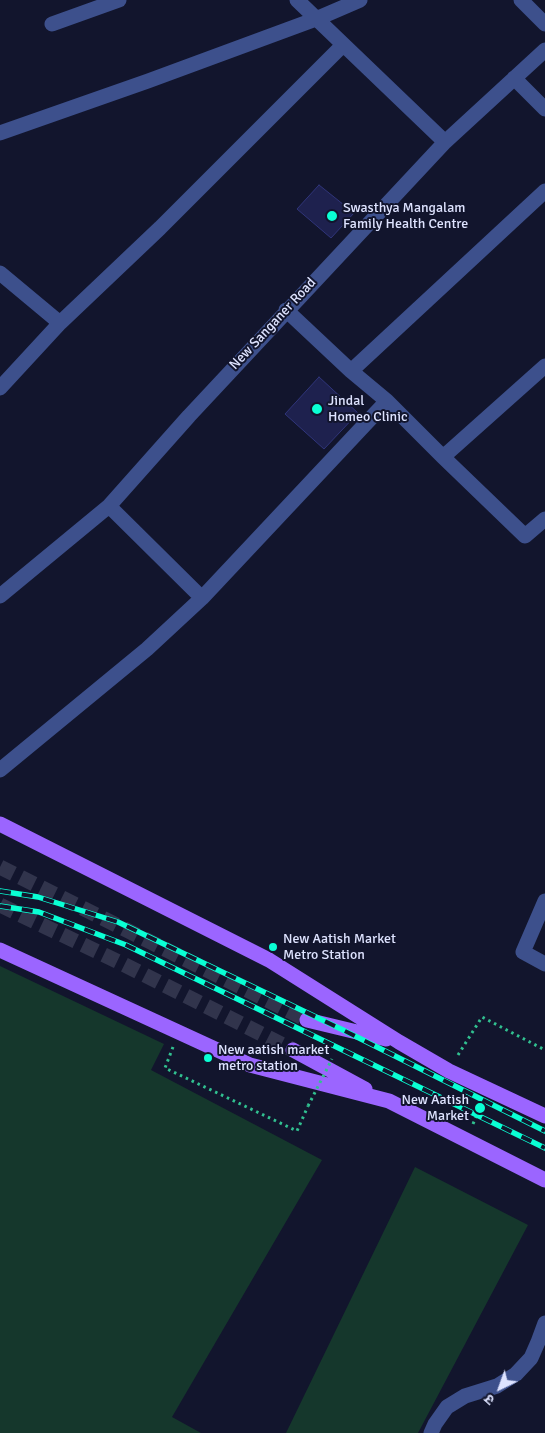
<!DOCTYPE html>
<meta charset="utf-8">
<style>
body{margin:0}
#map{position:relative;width:545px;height:1433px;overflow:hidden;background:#12152d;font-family:Signika,"Noto Sans Devanagari",sans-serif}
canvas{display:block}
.north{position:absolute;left:475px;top:1363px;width:50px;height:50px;-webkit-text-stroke:4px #12152d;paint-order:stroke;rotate:222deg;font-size:14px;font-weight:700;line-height:20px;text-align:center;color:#dee3ff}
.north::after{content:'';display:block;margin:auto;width:18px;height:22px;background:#dee3ff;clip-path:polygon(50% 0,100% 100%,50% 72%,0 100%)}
</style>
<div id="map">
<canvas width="545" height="1433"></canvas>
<div class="north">उ</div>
</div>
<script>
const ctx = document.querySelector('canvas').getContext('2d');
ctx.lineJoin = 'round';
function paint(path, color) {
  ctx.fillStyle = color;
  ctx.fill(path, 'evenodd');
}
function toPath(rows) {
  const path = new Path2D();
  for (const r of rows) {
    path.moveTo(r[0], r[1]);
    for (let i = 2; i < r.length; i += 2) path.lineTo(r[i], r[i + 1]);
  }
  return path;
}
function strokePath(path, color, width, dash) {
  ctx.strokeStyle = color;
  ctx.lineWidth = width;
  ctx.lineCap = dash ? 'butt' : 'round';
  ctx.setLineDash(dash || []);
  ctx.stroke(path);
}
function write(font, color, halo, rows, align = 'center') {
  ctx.font = font + ' Signika,sans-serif';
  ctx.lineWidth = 4;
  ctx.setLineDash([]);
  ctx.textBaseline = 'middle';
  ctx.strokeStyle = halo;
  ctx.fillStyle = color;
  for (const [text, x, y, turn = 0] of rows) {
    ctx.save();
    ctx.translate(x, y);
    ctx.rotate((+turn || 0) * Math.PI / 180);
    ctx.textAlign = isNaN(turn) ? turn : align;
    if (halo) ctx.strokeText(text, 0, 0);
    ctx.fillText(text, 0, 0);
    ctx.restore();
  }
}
const green = toPath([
 [0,966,164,1044,151,1070,322,1160,172,1417,201,1433,0,1433],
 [415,1167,528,1225,418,1433,286,1433]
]);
const building = toPath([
 [319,185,354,213,331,238,297,209,319,185],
 [319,377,358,413,324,449,285,414,319,377]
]);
const majorTunnel = toPath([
 [0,867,307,1020],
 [0,905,121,963,293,1050]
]);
const path = toPath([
 [173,1047,165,1068,297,1131,308,1106],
 [458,1055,482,1017,545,1050],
 [473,1124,481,1105]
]);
const minor = toPath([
 [297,0,445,142],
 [521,0,545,24],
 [52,24,119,0],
 [514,78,545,109],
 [0,133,148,81,316,19,360,0],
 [0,273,60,323],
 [286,310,351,371,387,401,443,457,525,536,545,519],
 [351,371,545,191],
 [0,388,60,323,160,228,343,45],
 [443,457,545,366],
 [109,506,202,598],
 [0,596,109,506,189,416,445,142,545,50],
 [0,770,147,649,202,598,387,401],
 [545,901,523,952,545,964],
 [431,1433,435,1424,447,1407,465,1396,497,1386,516,1374,531,1358,538,1342,545,1323]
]);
const major = toPath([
 [0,824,269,960,399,1042,449,1071,545,1116],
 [0,950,250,1065,389,1101,545,1180],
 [307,1020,386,1039],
 [293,1050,365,1089]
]);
const rail = toPath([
 [0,891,38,897,118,922,343,1030,545,1131],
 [0,906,39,912,126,945,545,1148]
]);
const pathBridge = toPath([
 [308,1106,332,1059]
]);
const markers = [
 [332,216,6,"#0affd4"],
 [317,409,6,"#0affd4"],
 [273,947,5,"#0affd4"],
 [208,1058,5,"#0affd4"],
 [480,1108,6,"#0affd4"]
];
const poiNames = [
 ["Swasthya Mangalam",343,208],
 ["Family Health Centre",343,224],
 ["Jindal",328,401],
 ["Homeo Clinic",328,417],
 ["New Aatish Market",283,939],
 ["Metro Station",283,955],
 ["New aatish market",218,1050],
 ["metro station",218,1066],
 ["New Aatish",469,1100,"right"],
 ["Market",469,1116,"right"]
];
const streetNames = [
 ["New Sanganer Road",273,324,-47]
];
paint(green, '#15372c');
paint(building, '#1e214e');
strokePath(building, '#30357a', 1);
strokePath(majorTunnel, '#31344c', 15, [15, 8]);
strokePath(path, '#31c090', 3, [2.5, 4]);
strokePath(minor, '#3d508c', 15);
strokePath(major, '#9b65ff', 15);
strokePath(rail, '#0affd4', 5.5);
strokePath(rail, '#12152d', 4, [11]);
strokePath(pathBridge, '#31c090', 3, [2.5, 4]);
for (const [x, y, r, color] of markers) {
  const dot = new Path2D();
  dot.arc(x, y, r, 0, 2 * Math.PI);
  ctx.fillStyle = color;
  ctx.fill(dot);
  strokePath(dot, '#12152d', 2);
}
write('14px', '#dee3ff', '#12152d', poiNames, 'left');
write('14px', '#dee3ff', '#12152d', streetNames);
</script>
